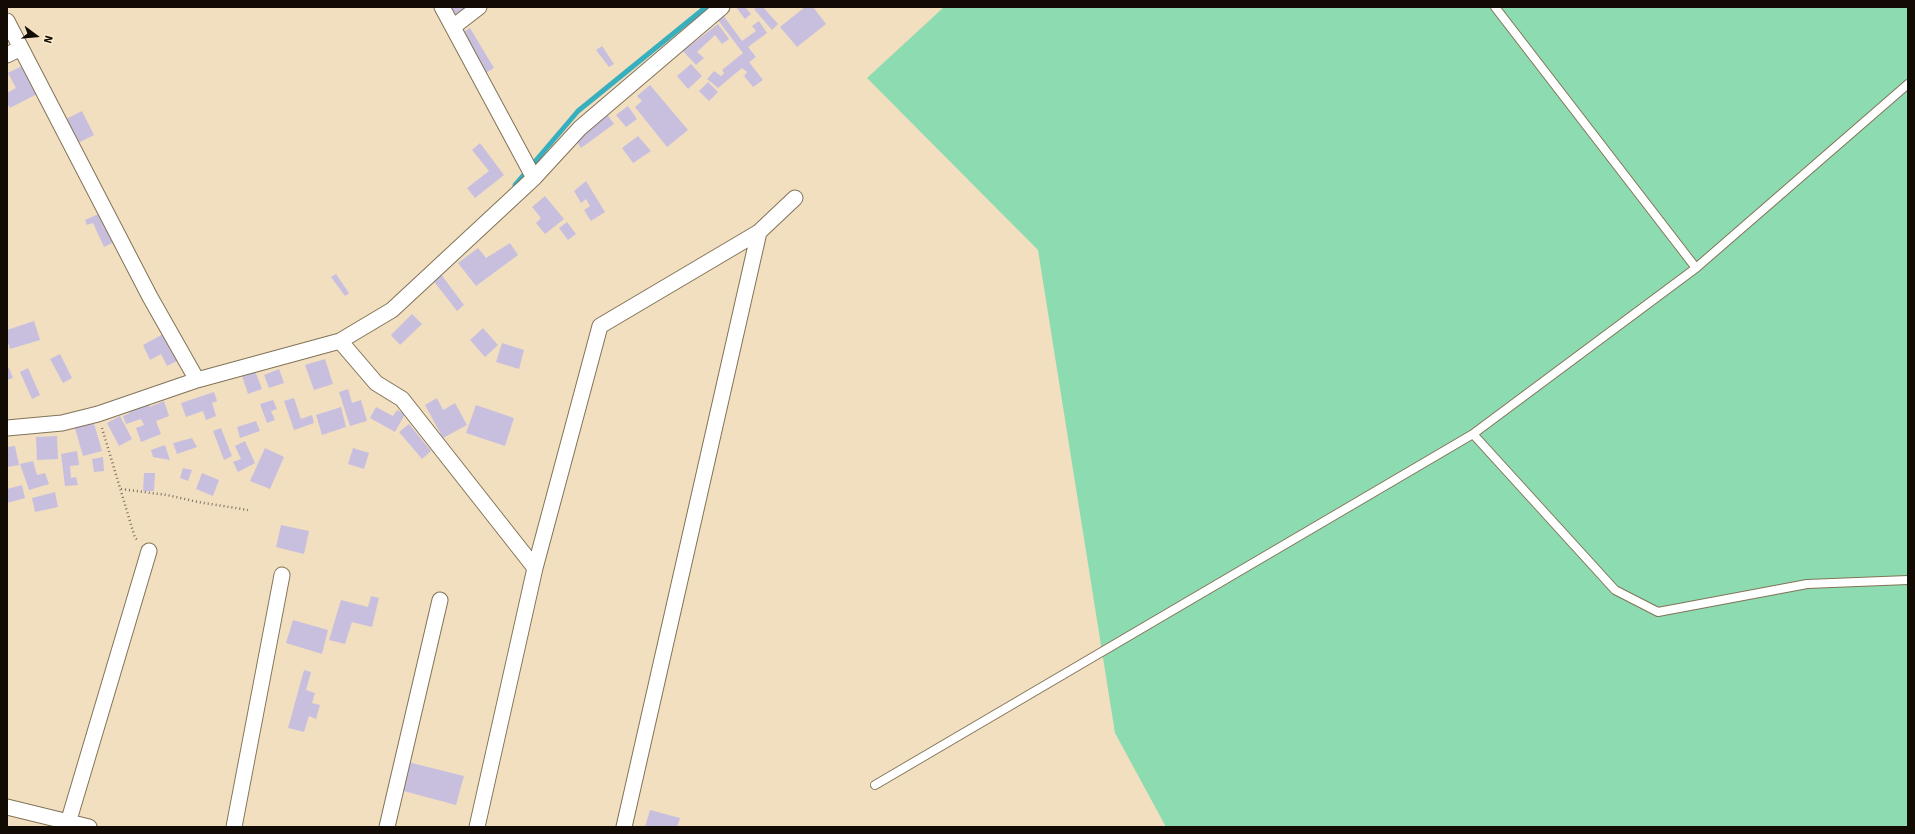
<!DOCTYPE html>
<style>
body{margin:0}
#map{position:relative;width:1915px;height:834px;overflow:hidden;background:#f1dfc0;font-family:Signika,sans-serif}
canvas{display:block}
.frame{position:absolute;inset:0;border:8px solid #110b03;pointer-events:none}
.north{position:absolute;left:16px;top:16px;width:40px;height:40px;-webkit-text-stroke:3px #feedcd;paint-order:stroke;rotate:106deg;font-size:11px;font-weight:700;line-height:16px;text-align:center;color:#110b03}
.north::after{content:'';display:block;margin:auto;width:14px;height:18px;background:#110b03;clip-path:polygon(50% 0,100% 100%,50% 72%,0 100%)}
</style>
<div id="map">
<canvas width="1915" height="834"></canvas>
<div class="frame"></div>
<div class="north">N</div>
</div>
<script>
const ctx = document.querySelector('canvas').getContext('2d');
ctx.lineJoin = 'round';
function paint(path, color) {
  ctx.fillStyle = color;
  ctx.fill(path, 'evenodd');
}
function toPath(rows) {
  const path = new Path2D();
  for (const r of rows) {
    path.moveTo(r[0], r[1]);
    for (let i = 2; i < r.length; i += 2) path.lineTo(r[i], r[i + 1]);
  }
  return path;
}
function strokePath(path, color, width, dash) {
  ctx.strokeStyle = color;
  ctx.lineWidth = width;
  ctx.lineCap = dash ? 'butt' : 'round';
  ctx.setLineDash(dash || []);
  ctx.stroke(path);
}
const green = toPath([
 [944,7,1908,7,1908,827,1166,827,1115,733,1038,250,867,78]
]);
const stream = toPath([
 [515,185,578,111,706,7]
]);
const building = toPath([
 [447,7,472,7,454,18],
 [736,7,745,7,751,14,745,19],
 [757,7,763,7,778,24,772,30,754,9],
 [805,7,813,7,826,24,797,47,780,27],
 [723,15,742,41,756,31,752,26,759,21,767,33,748,47,756,57,749,62,763,80,753,87,744,76,747,72,742,68,718,88,707,79,714,71,721,76,724,73,722,70,743,53,717,19],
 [718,24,729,39,722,44,715,35,697,52,704,58,696,65,683,51],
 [470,28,494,68,484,74,460,34],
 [602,46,614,64,609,67,596,50],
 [691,64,702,76,688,89,677,76],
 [22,66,37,94,10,108,7,103,7,93,16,88,8,73],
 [708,82,718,92,709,101,699,91],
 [650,85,688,130,667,147,635,107,642,101,637,96],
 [628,106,637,119,626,127,616,115],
 [82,111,94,135,78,143,66,119],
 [607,114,614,124,581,148,574,138],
 [638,136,651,151,633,163,622,148],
 [480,143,504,175,475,198,467,188,489,171,472,150],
 [586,181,605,212,591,221,584,210,590,206,586,199,581,203,574,191],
 [545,196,564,219,545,234,536,223,541,218,532,207],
 [101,213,114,242,104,247,93,223,87,225,85,220],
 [567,222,576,234,568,240,559,228],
 [510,243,518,255,476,286,458,263,478,248,486,258],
 [440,273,464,305,457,311,432,279],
 [336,274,349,293,345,296,331,277],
 [412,314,422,324,400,345,391,335],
 [34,321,40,340,10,349,7,339,7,330],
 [483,328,498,345,485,357,470,340],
 [165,333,179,360,167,366,161,354,150,360,143,345],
 [502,343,524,350,519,369,496,362],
 [60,354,72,378,63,383,50,359],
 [325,359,333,384,314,390,305,365],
 [9,368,13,378,7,380,7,369],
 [28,368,40,395,32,399,20,372],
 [254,368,262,389,248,394,241,373],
 [279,369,284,383,269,388,264,375],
 [348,389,352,403,361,400,367,421,350,426,339,392],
 [214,392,217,401,212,403,216,416,206,420,203,411,186,417,181,403],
 [294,398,301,419,312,415,314,423,294,430,284,401],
 [437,398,443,410,455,403,467,425,443,438,425,405],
 [273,400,277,409,271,411,275,420,267,423,260,404],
 [164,401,169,416,156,421,161,434,141,442,136,428,144,425,141,419,126,424,123,416,130,413,128,410,149,403,150,407],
 [476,405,514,418,505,446,466,433],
 [341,407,346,427,322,435,316,415],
 [376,407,393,416,397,410,405,414,395,432,370,418],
 [120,416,132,439,119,446,107,423],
 [93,420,102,451,83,456,74,425],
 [256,421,260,431,240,438,237,427],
 [409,424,431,451,422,459,399,432],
 [221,428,232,456,224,460,213,431],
 [57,436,58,459,37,460,36,437],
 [192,438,197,447,177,454,173,443],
 [245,441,255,463,238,472,233,462,241,459,235,446],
 [165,445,170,460,153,457,151,450],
 [15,446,19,465,7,467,7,447],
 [265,448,284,457,270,489,250,481],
 [353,448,369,453,364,469,348,464],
 [77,451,79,465,70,466,71,478,76,477,78,485,65,486,61,454],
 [103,457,104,471,94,472,92,459],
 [33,461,37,475,45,473,49,484,29,490,20,464],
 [183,468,192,470,188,481,180,478],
 [144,473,155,473,154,491,143,491],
 [202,473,219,480,213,496,196,489],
 [22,485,25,498,7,503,7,489],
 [55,492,58,507,35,512,32,498],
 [281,525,309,531,304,554,276,547],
 [371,596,379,598,372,627,352,622,345,644,329,640,341,600,368,607],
 [293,620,328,630,322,654,286,643],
 [304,670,311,672,306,690,315,693,312,703,320,705,316,719,309,716,304,732,288,728],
 [408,762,464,776,456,805,400,790],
 [650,810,680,818,677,827,645,827]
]);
const path = toPath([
 [102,428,135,538,139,541],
 [121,489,167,495,198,502,248,510]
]);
const lane = toPath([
 [1495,7,1696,268],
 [1473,434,1615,590,1658,612,1807,584,1908,580],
 [875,785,1473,434,1696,268,1908,84]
]);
const street = toPath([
 [442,7,534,178],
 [7,21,150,297,197,380],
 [453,27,479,7],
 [7,55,21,48],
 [340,341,376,383,402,399,535,568],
 [7,428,62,423,98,414,197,380,340,341,392,310,534,178,580,128,722,7],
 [7,807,89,827],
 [68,823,149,551],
 [234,827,282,575],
 [387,827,440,600],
 [477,827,535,568,600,326,759,232,795,198],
 [624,827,759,232]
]);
paint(green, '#8ddbb0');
strokePath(stream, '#37afbe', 5);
paint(building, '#c8bfdf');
strokePath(lane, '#827357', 10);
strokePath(street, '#827357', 17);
strokePath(path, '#7b6f5c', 2.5, [1, 3]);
strokePath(lane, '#fff', 8);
strokePath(street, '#fff', 15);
</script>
